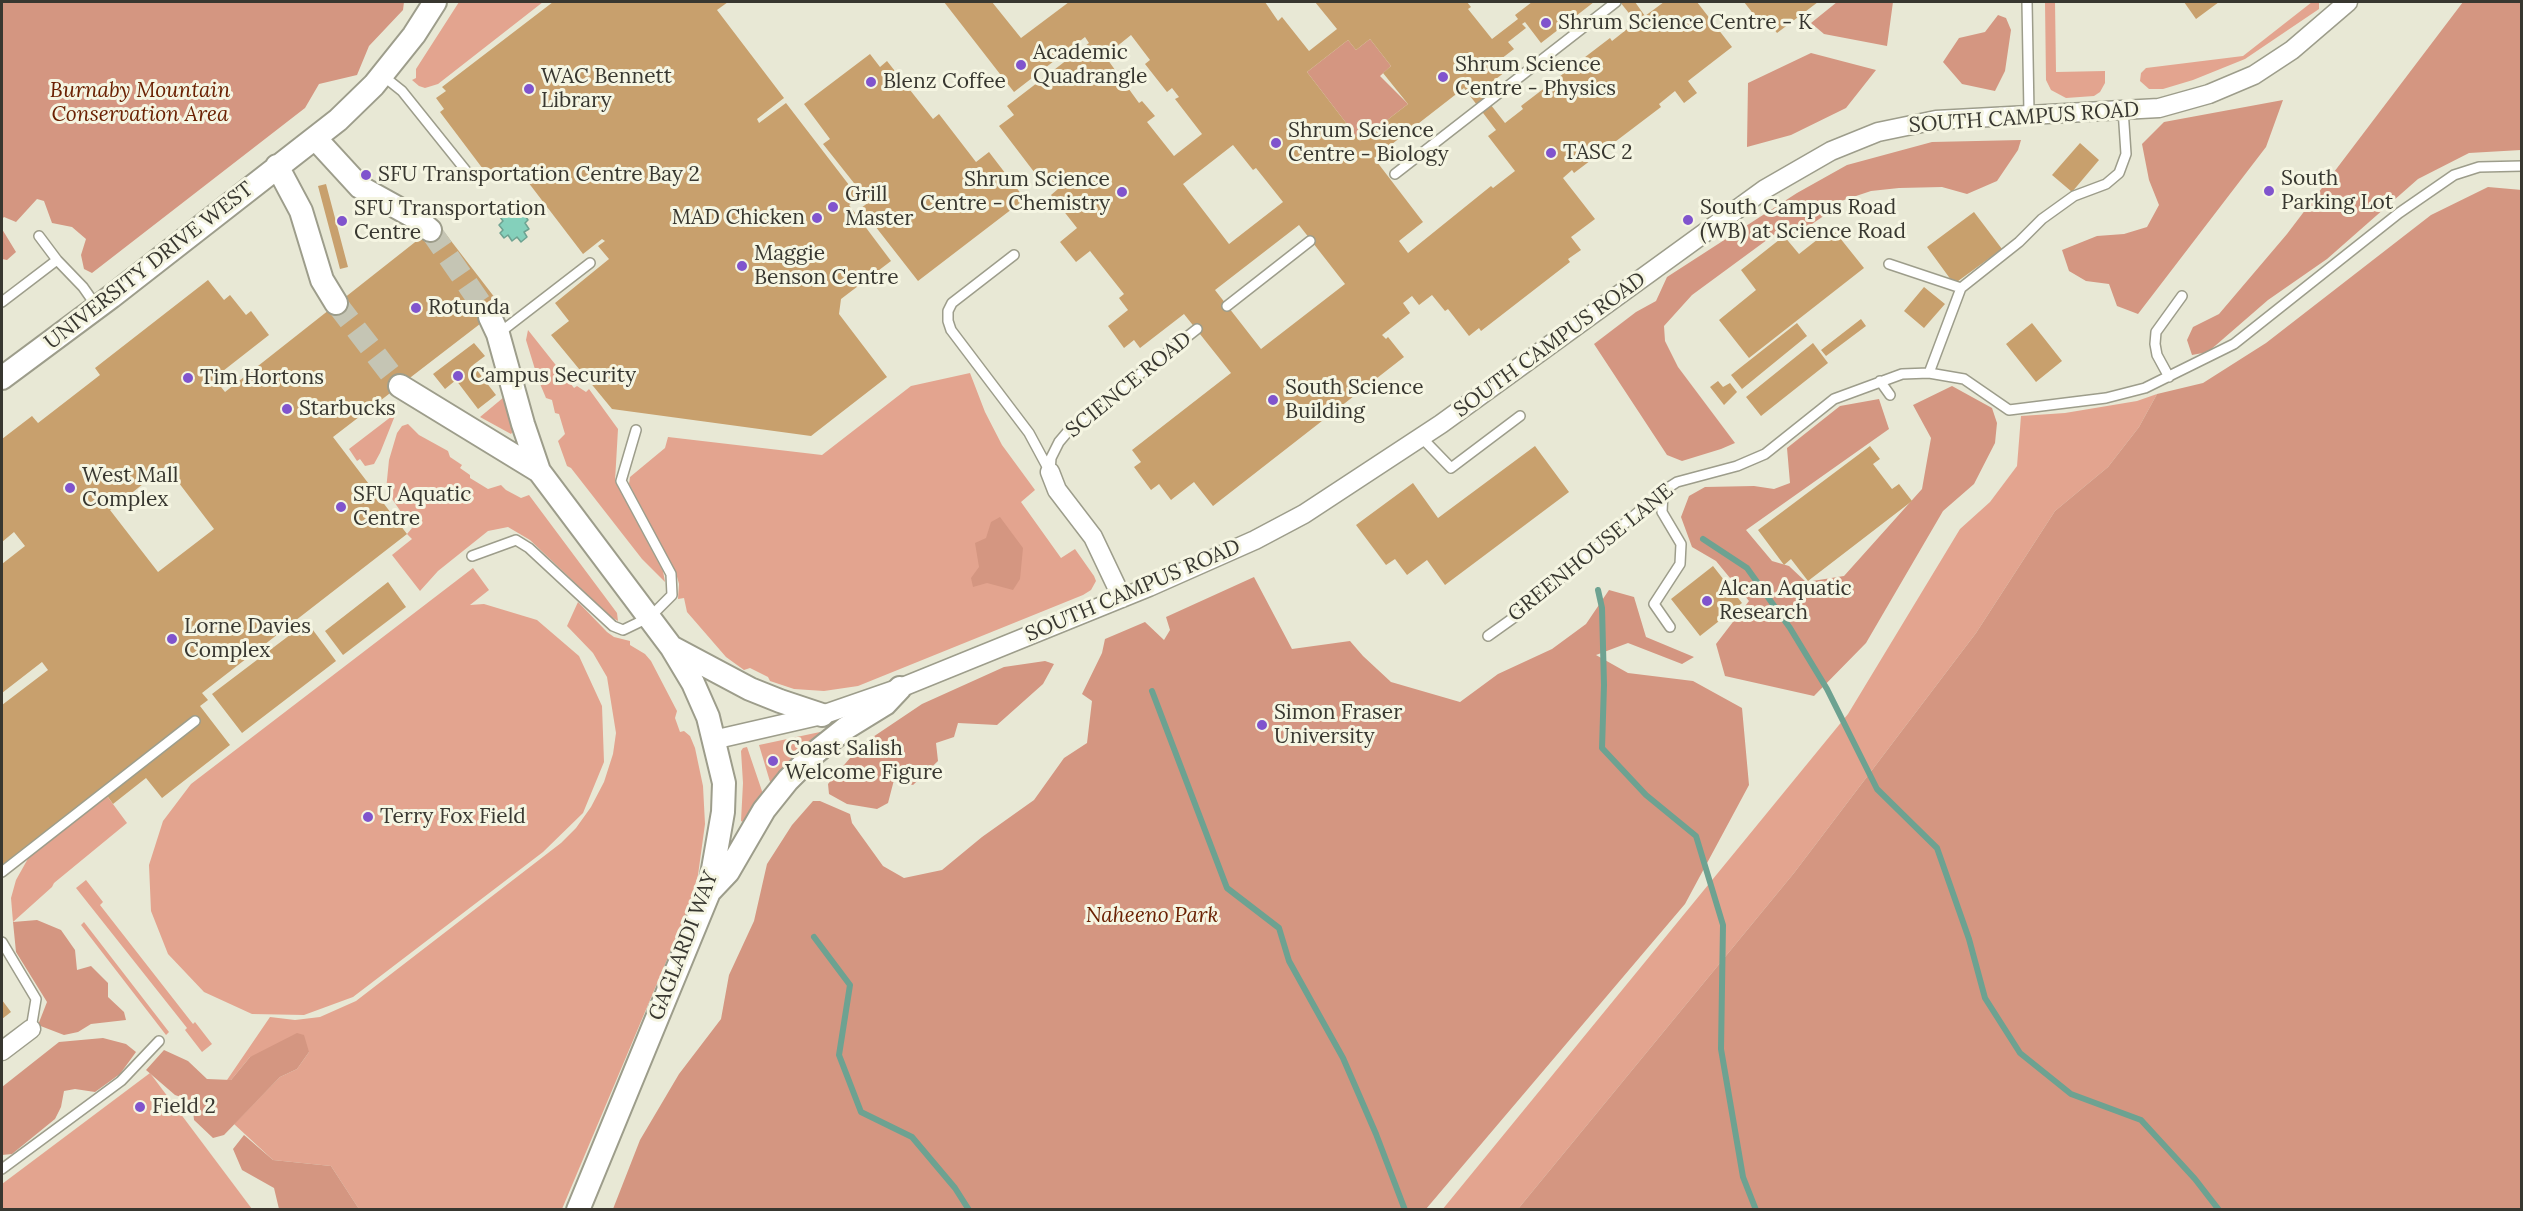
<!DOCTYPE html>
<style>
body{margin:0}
#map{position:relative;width:2523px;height:1211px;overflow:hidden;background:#e8e8d5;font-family:Lora,serif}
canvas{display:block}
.frame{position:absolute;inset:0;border:3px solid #383730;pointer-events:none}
</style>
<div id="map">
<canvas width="2523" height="1211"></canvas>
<div class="frame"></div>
</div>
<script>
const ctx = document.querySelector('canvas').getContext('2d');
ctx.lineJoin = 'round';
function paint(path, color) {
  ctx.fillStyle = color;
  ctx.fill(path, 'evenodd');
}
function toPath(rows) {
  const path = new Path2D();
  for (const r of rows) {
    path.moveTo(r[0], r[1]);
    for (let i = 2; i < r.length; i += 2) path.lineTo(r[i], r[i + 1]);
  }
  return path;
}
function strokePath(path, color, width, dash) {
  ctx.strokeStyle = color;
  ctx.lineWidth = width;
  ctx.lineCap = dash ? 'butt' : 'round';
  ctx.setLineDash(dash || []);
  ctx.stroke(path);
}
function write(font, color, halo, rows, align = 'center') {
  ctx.font = font + ' Lora,serif';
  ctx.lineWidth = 6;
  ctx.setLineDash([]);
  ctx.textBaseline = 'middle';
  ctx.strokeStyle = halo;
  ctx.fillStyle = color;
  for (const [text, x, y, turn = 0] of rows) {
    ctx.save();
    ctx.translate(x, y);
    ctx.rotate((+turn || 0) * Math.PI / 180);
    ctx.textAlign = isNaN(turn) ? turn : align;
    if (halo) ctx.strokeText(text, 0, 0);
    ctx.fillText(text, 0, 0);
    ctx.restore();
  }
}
const green = toPath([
 [459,2,543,2,438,84,425,88,419,86,412,80,416,78,416,69],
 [2045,2,2055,2,2056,72,2105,71,2105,83,2100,92,2094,96,2066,98,2051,90,2046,80],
 [2312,2,2319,2,2319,9,2245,59,2193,80,2163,89,2149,89,2140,81,2141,73,2146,68,2243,56],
 [528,330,574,388,577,386,586,392,589,389,618,429,615,481,663,571,665,582,642,559,571,468,567,466,558,441,565,434,559,414,555,413,552,400,546,398,538,379,526,340],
 [970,373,985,412,1002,445,1035,490,1021,502,1061,558,1075,549,1094,576,1096,581,1091,590,1083,595,858,686,824,691,794,689,770,681,768,677,750,668,744,670,726,657,687,612,684,598,678,599,679,584,676,573,629,484,630,477,665,448,668,437,822,455,911,386],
 [2157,394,2139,427,2108,467,2055,511,1976,633,1794,873,1518,1209,1442,1210,1848,714,1960,529,1990,502,2017,466,2021,416,2065,413,2137,401],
 [504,397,514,430,511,434,480,417],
 [396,413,380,453,374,464,365,466,360,459,357,461,349,449],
 [408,424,419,435,448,451,450,457,462,465,460,468,470,475,470,478,488,489,501,485,506,490,521,498,529,495,617,613,618,621,611,617,530,540,508,527,488,531,438,571,420,591,392,555,412,539,407,534,412,528,386,490,389,460,397,433,402,426],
 [473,568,489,590,470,605,484,604,537,620,579,656,602,706,604,762,583,813,543,852,353,997,304,1015,252,1014,204,992,168,954,151,911,149,865,163,821,191,784],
 [578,602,607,632,614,637,630,641,630,645,645,654,651,661,677,711,675,718,680,732,684,731,690,736,695,748,703,786,705,824,698,875,685,917,562,1209,359,1209,331,1166,273,1160,234,1124,280,1077,297,1069,309,1052,250,1057,231,1080,227,1080,270,1017,295,1020,320,1017,356,1001,561,843,576,828,591,807,604,782,613,754,616,733,607,677,593,653,567,626],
 [820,732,822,734,771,785,759,745],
 [747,747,763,794,743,822,741,821,743,783,741,751,743,748],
 [107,796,127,823,54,883,52,887,13,922,11,898,16,880,30,855],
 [86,880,103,902,100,905,193,1024,195,1022,212,1044,202,1052,185,1030,187,1028,76,888],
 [84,922,169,1032,166,1035,81,925],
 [150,1073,252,1209,2,1210,2,1184]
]);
const forest = toPath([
 [2,2,404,2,403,10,369,46,357,75,319,84,305,108,92,273,84,269,81,255,86,239,72,227,52,223,44,201,37,199,16,222,4,217,2,219],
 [1837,2,1893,2,1887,46,1824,34,1811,23],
 [2463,2,2521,2,2521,150,2469,153,2418,179,2327,259,2268,300,2208,352,2192,355,2187,340,2193,327,2219,314,2287,234],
 [1998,15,2006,18,2011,30,2005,71,1995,91,1962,84,1943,62,1959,38,1985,32],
 [1370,39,1391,66,1380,76,1408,104,1360,141,1307,72,1348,40,1356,50],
 [1811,53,1876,70,1846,108,1791,135,1747,147,1748,83],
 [2283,100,2266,147,2138,314,2117,306,2109,284,2086,281,2069,271,2062,250,2097,236,2124,234,2147,227,2159,205,2149,180,2142,144,2164,122],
 [2021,140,2018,150,1997,181,1967,194,1942,187,1899,188,1871,191,1829,205,1825,215,1799,233,1775,234,1692,295,1664,326,1665,341,1678,367,1735,443,1721,449,1682,461,1667,455,1594,344,1636,312,1656,301,1667,277,1797,193,1847,165,1932,142],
 [2488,187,2522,190,2521,1209,1518,1209,1794,873,1976,633,2055,511,2108,467,2139,427,2157,394,2203,383,2266,343,2431,215],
 [2,229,16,252,7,260,2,259],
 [1952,386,1992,408,1997,423,1995,443,1974,484,1943,511,1866,643,1814,696,1725,676,1716,644,1749,601,1716,561,1692,547,1681,517,1689,496,1705,487,1754,486,1774,489,1790,483,1787,448,1840,406,1879,399,1889,429,1746,530,1772,561,1789,566,1806,582,1844,576,1922,489,1931,438,1913,405],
 [1000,517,1023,548,1020,579,1013,590,987,583,973,587,971,578,979,567,975,543,986,538,991,522],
 [1254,577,1292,649,1350,641,1363,656,1391,682,1460,702,1498,674,1552,649,1586,624,1609,590,1634,597,1646,637,1694,657,1682,664,1628,643,1596,655,1628,673,1693,681,1742,708,1749,785,1685,904,1426,1209,613,1209,640,1140,679,1074,721,1019,729,975,754,921,767,864,792,825,813,801,820,801,850,814,852,823,883,866,904,878,942,870,982,837,1034,800,1064,758,1087,743,1092,701,1082,694,1102,653,1105,639,1145,622,1164,640,1170,630,1166,617],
 [1045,661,1054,664,1043,684,997,725,958,723,954,737,936,743,938,761,913,785,894,780,888,803,877,809,847,804,829,794,828,784,861,745,922,704,1004,667],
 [37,920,61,930,75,950,77,970,91,966,108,983,108,997,124,1012,126,1020,91,1024,78,1032,64,1035,38,1025,47,1002,16,952,13,922],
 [297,1033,304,1035,309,1052,297,1069,280,1077,224,1135,213,1138,194,1120,192,1101,175,1095,146,1070,164,1050,188,1061,207,1079,231,1080,250,1057],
 [103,1038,126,1044,136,1052,120,1074,95,1092,75,1089,64,1091,61,1107,55,1119,12,1154,2,1155,2,1087,59,1042],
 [244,1135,273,1160,331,1166,359,1209,279,1209,274,1188,242,1170,233,1149]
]);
const water = toPath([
 [507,211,510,215,516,211,520,215,523,213,528,220,525,223,529,229,524,232,527,237,521,242,517,237,512,241,508,235,504,238,500,233,503,230,499,225,503,221,500,217,507,211]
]);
const stream = toPath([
 [1703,539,1747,568,1790,628,1827,689,1877,789,1937,848,1969,939,1985,998,2020,1053,2071,1094,2141,1120,2195,1179,2219,1210],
 [1598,590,1602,608,1604,685,1602,748,1646,795,1696,836,1723,925,1721,1049,1743,1177,1756,1210],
 [1152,691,1227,888,1279,928,1289,961,1343,1058,1376,1134,1405,1210],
 [814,937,850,985,839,1055,861,1112,912,1137,955,1188,969,1210]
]);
const building = toPath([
 [553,2,728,2,717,10,784,98,757,119,759,123,786,103,859,198,849,205,891,261,841,299,839,314,887,377,811,436,612,409,551,335,569,321,555,303,609,259,598,246,605,241,602,239,583,254,515,165,498,179,491,169,486,173,440,112,444,109,436,98,446,91,442,87],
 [944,2,992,2,1021,38,1069,2,1265,2,1278,21,1282,17,1309,51,1337,29,1315,2,1467,2,1471,7,1468,9,1492,39,1518,19,1515,15,1532,2,1594,2,1541,43,1525,22,1522,24,1526,28,1508,42,1514,49,1501,59,1509,69,1480,91,1505,123,1523,109,1521,106,1610,38,1612,41,1636,22,1620,2,1635,2,1645,16,1664,2,1697,2,1732,47,1688,81,1697,93,1684,103,1675,91,1659,104,1661,107,1574,173,1572,170,1563,178,1595,219,1571,237,1581,250,1568,259,1570,262,1481,331,1479,328,1469,336,1448,309,1445,311,1432,295,1419,305,1412,296,1403,303,1410,313,1382,335,1386,339,1388,337,1404,357,1213,506,1194,482,1171,500,1159,484,1151,490,1134,467,1141,462,1132,450,1231,373,1184,314,1140,348,1134,340,1124,348,1108,326,1128,310,1119,298,1124,294,1090,251,1076,262,1060,242,1077,228,1051,195,1058,189,1051,180,1044,185,999,126,1014,115,1007,106,1089,43,1085,37,1014,92],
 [1131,35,1150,60,1145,64,1167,92,1172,88,1179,97,1175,99,1202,134,1174,156,1147,122,1155,116,1142,101,1139,103,1105,56],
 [1370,39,1391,66,1383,73,1408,104,1360,141,1307,72,1348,40,1356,50],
 [1464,88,1496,130,1488,136,1515,171,1493,188,1491,186,1408,253,1399,241,1423,222,1374,158],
 [1233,145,1253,170,1256,168,1283,202,1229,244,1183,184],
 [1299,225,1345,284,1261,349,1215,290],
 [1744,2,1818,2,1777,33,1768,21,1762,25],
 [2184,2,2219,2,2196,19],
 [870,54,880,67,887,61,933,119,939,114,976,162,989,152,1025,199,918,281,861,208,869,202,823,144,830,139,804,104],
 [2080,143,2099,160,2072,192,2052,175],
 [326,184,348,267,340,269,318,186],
 [1974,212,2002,249,1954,284,1927,247],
 [438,224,502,307,333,437,407,534,202,693,208,700,200,706,230,745,162,798,146,778,113,804,103,790,2,868,2,705,48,670,42,662,2,693,2,564,25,546,14,532,2,542,2,439,32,416,38,423,100,375,95,368,208,280,224,300,230,295,246,315,251,311,269,335,214,378,225,392],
 [166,466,214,529,158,572,110,510],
 [1832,228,1864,268,1749,358,1719,320,1756,290,1741,270,1784,236,1799,254],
 [1924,287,1945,304,1924,328,1904,311],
 [1861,319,1866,326,1826,356,1821,350],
 [1797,323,1807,336,1742,389,1731,375],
 [2032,323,2062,361,2036,382,2006,344],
 [474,343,485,356,473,365,496,395,478,409,456,380,445,389,433,374],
 [1813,343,1828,363,1761,416,1746,397],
 [1718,381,1723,387,1730,383,1737,392,1724,405,1710,387],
 [1535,446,1569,492,1445,585,1427,560,1407,575,1395,559,1386,565,1356,525,1413,483,1438,518],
 [1870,446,1880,459,1873,464,1892,489,1899,484,1912,501,1808,581,1791,559,1784,565,1758,530],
 [1713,566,1742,603,1700,636,1671,599],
 [388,582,406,607,343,655,325,631],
 [307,622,336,661,242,733,212,694],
 [2,1000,11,1012,2,1019]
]);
const tertiaryTunnel = toPath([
 [430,230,490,317],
 [336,303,400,386]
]);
const service = toPath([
 [2027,2,2029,113],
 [382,75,402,91,467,172],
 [1395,174,1616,2],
 [39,236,57,260],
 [1014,255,952,303,948,311,948,321,951,330,1029,433,1050,472],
 [1889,264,1961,288],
 [2,302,57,260,83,287,97,307],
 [1227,306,1310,241],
 [498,334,590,263],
 [1929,373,1961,288,2019,242,2042,219,2074,196,2106,184,2119,173,2126,154,2123,109],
 [2169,377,2157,355,2155,344,2156,332,2182,296],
 [1880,381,1890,395],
 [1421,437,1451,468,1520,416],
 [1050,472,1051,458,1059,442,1070,429,1197,329],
 [1663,491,1662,512,1681,544,1680,564,1654,604,1670,627],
 [472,556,516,540,529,548,613,626,623,630,650,617,672,595,671,574,621,481,636,430],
 [1488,636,1516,616,1663,491,1677,482,1737,466,1765,454,1834,399,1902,374,1929,373,1964,379,2009,410,2106,398,2145,388,2234,344,2399,213,2454,175,2479,167,2522,166],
 [2,872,195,721],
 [2,942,36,999,31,1029],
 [2,1169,121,1081,159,1041]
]);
const minor = toPath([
 [1050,472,1057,490,1093,537,1122,598],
 [713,740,822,715,900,688,1149,587,1255,540,1304,514,1441,424,1765,189,1831,151,1878,132,1936,120,2159,108,2209,94,2254,75,2292,50,2348,2],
 [2,1051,31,1029]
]);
const tertiary = toPath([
 [315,138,360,187,416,218,430,230],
 [277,166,301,211,322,280,336,303],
 [490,317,498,334,523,424,539,471,672,648,693,683,708,717,724,783,723,812,709,892,578,1210],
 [2,378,111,297,338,120,374,85,414,35,435,2],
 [400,386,539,471],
 [673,648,750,689,780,701,822,715],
 [710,891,728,872,764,810,788,780,816,752,846,728,885,704,900,688]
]);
const markers = [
 [1546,23,6,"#8054cd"],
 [1021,65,6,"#8054cd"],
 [1443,77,6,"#8054cd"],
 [871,82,6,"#8054cd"],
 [529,89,6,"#8054cd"],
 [1276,143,6,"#8054cd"],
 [1551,153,6,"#8054cd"],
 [366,175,6,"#8054cd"],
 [2269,191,6,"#8054cd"],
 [1122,192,6,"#8054cd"],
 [833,207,6,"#8054cd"],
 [817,218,6,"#8054cd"],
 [1688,220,6,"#8054cd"],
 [342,221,6,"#8054cd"],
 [742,266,6,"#8054cd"],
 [416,308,6,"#8054cd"],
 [458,376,6,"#8054cd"],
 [188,378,6,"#8054cd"],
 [1273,400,6,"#8054cd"],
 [287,409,6,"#8054cd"],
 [70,488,6,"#8054cd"],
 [341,507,6,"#8054cd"],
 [1707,601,6,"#8054cd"],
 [172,639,6,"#8054cd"],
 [1262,725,6,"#8054cd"],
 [773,761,6,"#8054cd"],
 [368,817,6,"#8054cd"],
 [140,1107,6,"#8054cd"]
];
const poiNames = [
 ["Shrum Science Centre - K",1558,23],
 ["Academic",1033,53],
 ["Quadrangle",1033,77],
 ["Shrum Science",1455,65],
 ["Centre - Physics",1455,89],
 ["WAC Bennett",541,77],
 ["Library",541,101],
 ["Blenz Coffee",883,82],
 ["Shrum Science",1288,131],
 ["Centre - Biology",1288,155],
 ["TASC 2",1563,153],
 ["SFU Transportation Centre Bay 2",378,175],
 ["South",2281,179],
 ["Parking Lot",2281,203],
 ["Shrum Science",1110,180,"right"],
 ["Centre - Chemistry",1110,204,"right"],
 ["Grill",845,195],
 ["Master",845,219],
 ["South Campus Road",1700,208],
 ["(WB) at Science Road",1700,232],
 ["SFU Transportation",354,209],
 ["Centre",354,233],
 ["MAD Chicken",805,218,"right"],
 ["Maggie",754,254],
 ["Benson Centre",754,278],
 ["Rotunda",428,308],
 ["Campus Security",470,376],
 ["Tim Hortons",200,378],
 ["South Science",1285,388],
 ["Building",1285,412],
 ["Starbucks",299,409],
 ["West Mall",82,476],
 ["Complex",82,500],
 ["SFU Aquatic",353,495],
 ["Centre",353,519],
 ["Alcan Aquatic",1719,589],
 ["Research",1719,613],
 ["Lorne Davies",184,627],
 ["Complex",184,651],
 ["Simon Fraser",1274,713],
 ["University",1274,737],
 ["Coast Salish",785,749],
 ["Welcome Figure",785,773],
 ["Terry Fox Field",380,817],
 ["Field 2",152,1107]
];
const parkNames = [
 ["Burnaby Mountain",140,91],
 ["Conservation Area",140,115],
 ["Naheeno Park",1152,916]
];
const streetNames = [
 ["SOUTH CAMPUS ROAD",2024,118,-4],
 ["UNIVERSITY DRIVE WEST",149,266,-38],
 ["SOUTH CAMPUS ROAD",1550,345,-36],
 ["SCIENCE ROAD",1129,385,-39],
 ["GREENHOUSE LANE",1591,553,-39],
 ["SOUTH CAMPUS ROAD",1133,591,-23],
 ["GAGLARDI WAY",684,946,-69]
];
paint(green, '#e3a48f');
paint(forest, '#d49681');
paint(water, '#84d0bb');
strokePath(water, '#6da291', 1.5);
strokePath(stream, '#6da291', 6);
paint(building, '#c8a06d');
strokePath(tertiaryTunnel, '#c5c5b4', 22, [22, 11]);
strokePath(service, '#9d9d8b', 12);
strokePath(minor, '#9d9d8b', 21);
strokePath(tertiary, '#9d9d8b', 26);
strokePath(service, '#fff', 9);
strokePath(minor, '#fff', 18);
strokePath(tertiary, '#fff', 22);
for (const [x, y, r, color] of markers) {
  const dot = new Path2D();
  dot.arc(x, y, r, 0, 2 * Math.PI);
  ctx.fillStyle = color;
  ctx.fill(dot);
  strokePath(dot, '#f5f5e2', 2);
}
write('21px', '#383730', '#f5f5e2', poiNames, 'left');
write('italic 21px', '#6a2002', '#f5f5e2', parkNames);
write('21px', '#383730', '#f5f5e2', streetNames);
</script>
